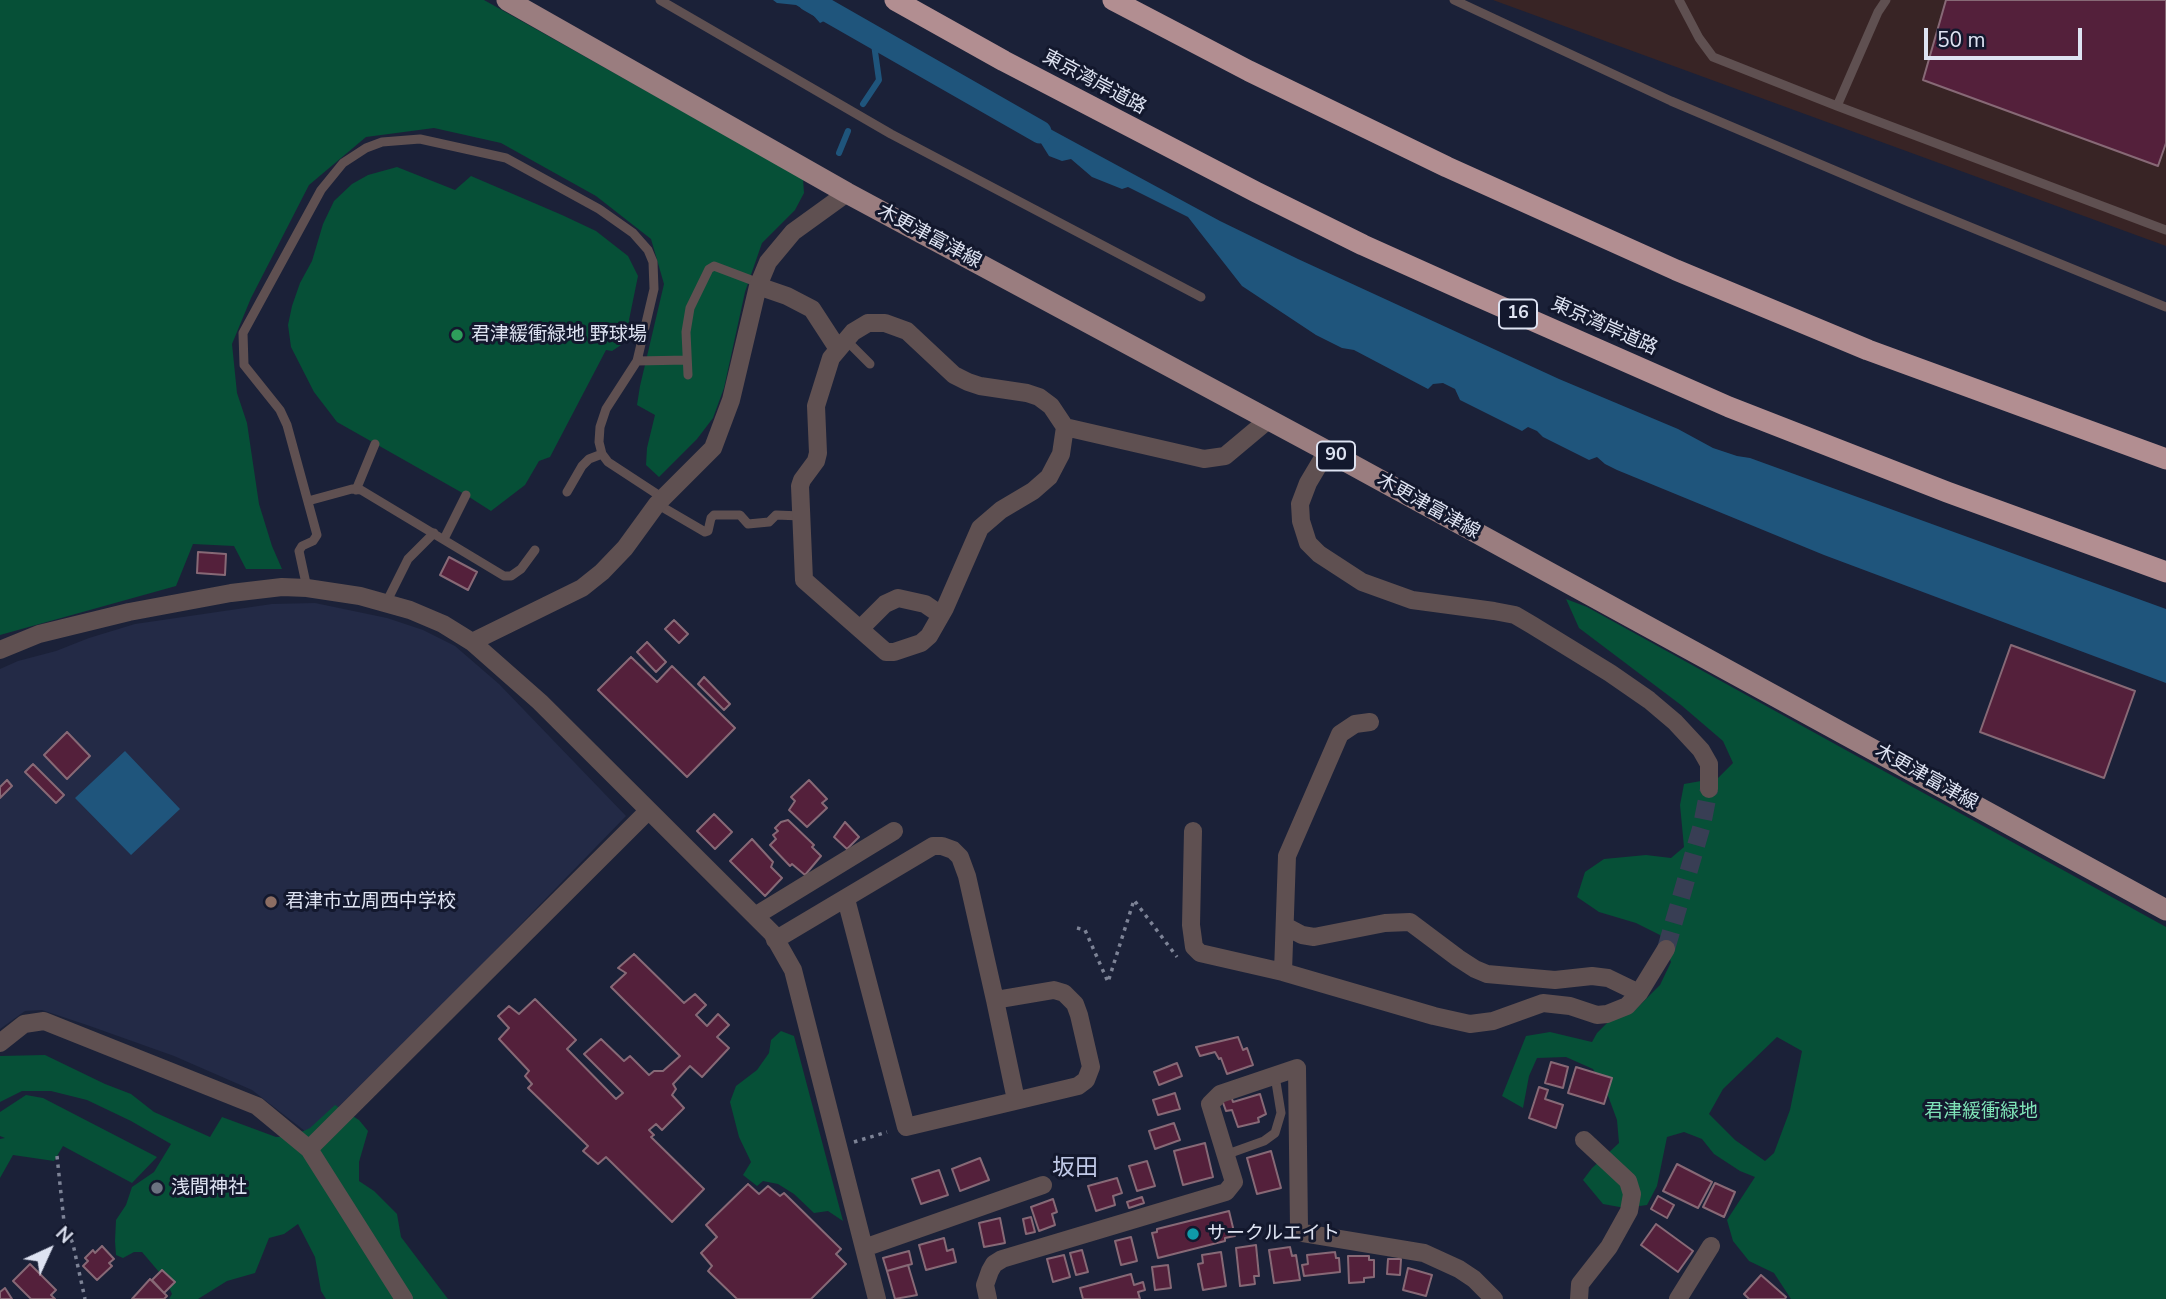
<!DOCTYPE html>
<meta charset="utf-8">
<style>
body{margin:0}
#map{position:relative;width:2166px;height:1299px;overflow:hidden;background:#1b2138;font-family:"Nunito Sans",sans-serif}
canvas{display:block}
.north{position:absolute;left:14px;top:1215px;width:70px;height:70px;-webkit-text-stroke:5px #13182d;paint-order:stroke;rotate:45deg;font-size:19px;font-weight:700;line-height:28px;text-align:center;color:#dee3f2}
.north::after{content:'';display:block;margin:auto;width:24px;height:32px;background:#dee3f2;clip-path:polygon(50% 0,100% 100%,50% 72%,0 100%)}
.scale{position:absolute;left:1924px;top:28px;width:158px;height:32px;box-sizing:border-box;border:4px solid #dee3f2;border-top:0;padding-left:9px;font-size:21px;line-height:24px;white-space:nowrap;color:#dee3f2;-webkit-text-stroke:5px #13182d;paint-order:stroke}
</style>
<div id="map">
<canvas width="2166" height="1299"></canvas>
<div class="north">N</div>
<div class="scale">50 m</div>
</div>
<script>
const ctx = document.querySelector('canvas').getContext('2d');
ctx.lineJoin = 'round';
function paint(path, color) {
  ctx.fillStyle = color;
  ctx.fill(path, 'evenodd');
}
function toPath(rows) {
  const path = new Path2D();
  for (const r of rows) {
    path.moveTo(r[0], r[1]);
    for (let i = 2; i < r.length; i += 2) path.lineTo(r[i], r[i + 1]);
  }
  return path;
}
function strokePath(path, color, width, dash) {
  ctx.strokeStyle = color;
  ctx.lineWidth = width;
  ctx.lineCap = dash ? 'butt' : 'round';
  ctx.setLineDash(dash || []);
  ctx.stroke(path);
}
function write(font, color, halo, rows, align = 'center') {
  ctx.font = font + ' "Nunito Sans","Noto Sans JP",sans-serif';
  ctx.lineWidth = 6;
  ctx.setLineDash([]);
  ctx.textBaseline = 'middle';
  ctx.strokeStyle = halo;
  ctx.fillStyle = color;
  for (const [text, x, y, turn = 0] of rows) {
    ctx.save();
    ctx.translate(x, y);
    ctx.rotate((+turn || 0) * Math.PI / 180);
    ctx.textAlign = isNaN(turn) ? turn : align;
    if (halo) ctx.strokeText(text, 0, 0);
    ctx.fillText(text, 0, 0);
    ctx.restore();
  }
}
const built = toPath([
 [315,603,387,618,423,630,455,646,499,684,626,816,459,988,310,1135,252,1090,174,1056,87,1025,42,1010,25,1011,0,1029,0,669,18,661,56,651,89,638,135,624,272,604]
]);
const industrial = toPath([
 [1493,0,2166,0,2166,246]
]);
const green = toPath([
 [0,0,484,0,789,171,803,179,804,193,795,210,762,243,745,292,724,388,713,418,697,439,659,477,646,465,647,448,655,415,637,405,640,386,664,284,651,239,596,196,501,143,434,128,366,137,309,185,251,298,232,344,237,393,247,423,259,504,272,546,282,569,246,569,234,546,193,544,176,586,0,635],
 [397,167,455,190,471,176,562,215,596,231,628,256,638,276,629,320,630,323,621,345,612,351,606,350,550,457,539,461,525,485,491,511,466,495,337,422,314,392,291,347,288,325,292,306,300,283,312,261,323,224,334,201,352,184,368,175],
 [1566,599,1587,607,2166,927,2166,1299,1791,1299,1774,1273,1749,1261,1733,1241,1727,1220,1755,1177,1740,1171,1714,1154,1702,1139,1684,1132,1667,1137,1657,1186,1647,1205,1625,1208,1603,1204,1583,1180,1592,1168,1619,1143,1617,1120,1607,1093,1593,1069,1566,1057,1537,1058,1529,1076,1523,1108,1502,1096,1526,1036,1550,1032,1592,1042,1597,1033,1611,1019,1634,1011,1660,985,1671,962,1660,935,1636,923,1599,912,1577,897,1585,872,1604,859,1646,855,1671,858,1684,847,1680,805,1684,784,1718,778,1733,763,1723,741,1681,705,1579,628],
 [1777,1037,1802,1051,1790,1110,1774,1153,1765,1161,1735,1140,1709,1114,1723,1089],
 [781,1031,794,1036,843,1221,828,1211,814,1213,794,1194,778,1184,763,1181,757,1186,743,1175,751,1162,739,1137,730,1102,736,1086,757,1070,769,1053,771,1040],
 [45,1055,105,1084,131,1094,154,1112,210,1137,222,1117,276,1137,290,1137,310,1128,335,1105,359,1120,368,1131,359,1162,359,1181,374,1191,397,1214,401,1237,448,1299,326,1299,321,1291,315,1257,298,1224,284,1234,269,1238,255,1273,227,1281,198,1299,169,1299,172,1294,165,1279,142,1252,134,1252,123,1258,116,1255,115,1241,116,1220,126,1205,132,1187,154,1172,171,1144,131,1121,87,1100,51,1091,22,1091,0,1102,0,1056],
 [26,1095,43,1098,157,1157,132,1183,63,1146,54,1161,13,1155,0,1178,0,1139,5,1138,0,1136,0,1112]
]);
const water = toPath([
 [773,0,809,0,856,27,848,32,828,19,820,23,813,15,796,5,777,3],
 [1015,110,1220,221,1298,259,1559,379,1678,429,1713,448,1737,456,1750,458,2166,609,2166,683,1824,555,1617,470,1605,464,1597,457,1589,460,1543,437,1537,431,1528,427,1522,431,1460,400,1455,389,1443,383,1433,384,1428,389,1354,350,1342,348,1316,335,1242,286,1188,217,1128,187,1122,189,1092,177,1071,159,1062,161,1049,156,1039,140,1009,124],
 [125,751,180,809,131,855,75,798]
]);
const stream = toPath([
 [863,104,879,80,873,37],
 [839,153,848,131]
]);
const canal = toPath([
 [809,0,1040,132]
]);
const building = toPath([
 [1946,0,2166,0,2166,143,2158,166,1923,80,1946,0],
 [198,552,226,554,225,575,197,573,198,552],
 [449,557,477,572,468,590,440,575,449,557],
 [674,620,688,634,679,643,665,629,674,620],
 [647,642,666,662,656,672,637,652,647,642],
 [2011,645,2135,691,2104,778,1980,732,2011,645],
 [631,657,657,682,672,666,735,728,687,777,598,690,631,657],
 [704,677,730,704,724,710,698,684,704,677],
 [67,732,90,756,67,779,44,755,67,732],
 [33,764,64,795,56,803,25,772,33,764],
 [7,780,12,786,0,798,0,787,7,780],
 [809,780,827,799,822,803,827,808,807,827,789,810,795,801,791,797,809,780],
 [714,814,732,832,715,849,697,831,714,814],
 [788,820,814,845,812,847,821,856,805,875,792,864,790,866,770,845,776,839,773,835,778,831,775,828,781,822,788,820],
 [845,822,859,837,847,849,834,837,845,822],
 [752,839,773,862,771,867,782,878,765,896,730,861,752,839],
 [634,954,684,1003,695,994,706,1005,696,1015,707,1026,718,1014,729,1025,717,1037,729,1048,702,1077,690,1066,673,1084,676,1089,672,1095,684,1108,662,1130,656,1124,649,1130,654,1135,651,1137,704,1189,672,1222,606,1157,598,1164,583,1151,588,1146,528,1088,532,1084,525,1076,529,1071,499,1039,509,1028,498,1016,509,1006,519,1014,535,999,576,1040,567,1049,616,1099,623,1093,584,1054,601,1039,624,1061,630,1056,649,1075,654,1071,663,1071,680,1056,611,987,626,973,618,968,634,954],
 [1238,1037,1243,1050,1247,1048,1253,1065,1227,1074,1221,1058,1219,1059,1215,1052,1200,1056,1196,1047,1238,1037],
 [1551,1062,1568,1067,1563,1088,1545,1083,1551,1062],
 [1177,1063,1182,1076,1159,1085,1154,1072,1177,1063],
 [1576,1067,1612,1078,1604,1104,1568,1093,1576,1067],
 [1539,1087,1548,1090,1545,1099,1563,1105,1556,1128,1529,1118,1539,1087],
 [1175,1093,1180,1109,1158,1115,1153,1100,1175,1093],
 [1260,1094,1266,1114,1258,1118,1259,1122,1238,1127,1232,1110,1226,1111,1222,1100,1231,1096,1233,1102,1260,1094],
 [1174,1123,1180,1140,1155,1149,1149,1131,1174,1123],
 [1205,1143,1213,1177,1183,1185,1174,1151,1205,1143],
 [1271,1151,1281,1188,1257,1194,1247,1158,1271,1151],
 [980,1158,989,1180,960,1191,952,1169,980,1158],
 [1147,1161,1155,1186,1137,1191,1129,1166,1147,1161],
 [1677,1164,1712,1182,1698,1208,1663,1191,1677,1164],
 [939,1170,948,1195,921,1204,912,1179,939,1170],
 [1117,1178,1122,1193,1113,1196,1115,1205,1096,1211,1088,1186,1117,1178],
 [155,1181,163,1189,158,1194,150,1187,155,1181],
 [1715,1183,1735,1192,1724,1217,1703,1207,1715,1183],
 [748,1184,759,1194,768,1186,780,1196,784,1193,841,1249,836,1254,846,1264,811,1299,737,1299,708,1271,712,1266,701,1253,717,1237,706,1225,748,1184],
 [1658,1196,1674,1205,1667,1218,1651,1209,1658,1196],
 [1142,1197,1144,1203,1129,1208,1127,1202,1142,1197],
 [1053,1199,1057,1212,1052,1214,1055,1225,1039,1231,1031,1207,1053,1199],
 [1229,1211,1235,1236,1225,1238,1225,1241,1158,1258,1152,1233,1157,1232,1157,1229,1229,1211],
 [1031,1217,1035,1232,1026,1234,1023,1219,1031,1217],
 [1000,1218,1005,1243,984,1247,979,1223,1000,1218],
 [1656,1224,1693,1251,1678,1272,1641,1245,1656,1224],
 [1131,1237,1137,1261,1121,1265,1115,1241,1131,1237],
 [944,1238,947,1251,953,1249,956,1262,926,1270,919,1245,944,1238],
 [1256,1245,1259,1276,1254,1276,1255,1284,1240,1286,1236,1248,1256,1245],
 [102,1246,114,1259,109,1263,112,1266,97,1280,83,1266,88,1261,85,1258,93,1250,95,1253,102,1246],
 [1290,1247,1292,1256,1296,1255,1300,1280,1274,1283,1269,1250,1290,1247],
 [1082,1250,1088,1272,1076,1275,1070,1253,1082,1250],
 [909,1251,912,1264,887,1271,883,1258,909,1251],
 [1221,1252,1226,1286,1203,1290,1198,1264,1203,1263,1202,1255,1221,1252],
 [1335,1252,1336,1258,1339,1258,1340,1272,1304,1276,1302,1265,1308,1264,1307,1255,1335,1252],
 [1064,1255,1070,1277,1053,1282,1047,1259,1064,1255],
 [1348,1256,1369,1256,1369,1260,1374,1260,1374,1277,1364,1278,1364,1282,1349,1283,1348,1256],
 [1388,1259,1401,1259,1400,1275,1387,1274,1388,1259],
 [30,1264,56,1290,51,1295,55,1299,31,1299,13,1281,30,1264],
 [908,1265,917,1295,895,1299,887,1271,908,1265],
 [1168,1265,1171,1288,1155,1290,1152,1267,1168,1265],
 [1408,1268,1432,1275,1426,1296,1403,1290,1408,1268],
 [162,1270,175,1282,164,1293,152,1280,162,1270],
 [1131,1274,1134,1285,1143,1282,1145,1290,1138,1292,1140,1299,1083,1299,1080,1288,1131,1274],
 [1761,1275,1786,1297,1785,1299,1749,1299,1744,1294,1761,1275],
 [150,1279,167,1296,164,1299,132,1299,150,1279],
 [5,1288,12,1299,0,1299,0,1292,5,1288]
]);
const streetTunnel = toPath([
 [1666,949,1702,825,1709,789]
]);
const path = toPath([
 [1077,928,1085,930,1108,982,1134,900,1177,957],
 [854,1142,887,1132],
 [57,1156,64,1222,73,1244,85,1299]
]);
const lane = toPath([
 [660,0,891,134,1201,297],
 [1454,0,1671,101,1909,202,2166,307],
 [1679,0,1699,38,1713,57,1837,106,2166,230],
 [1837,106,1878,12,1886,0],
 [843,343,852,346,870,364],
 [637,361,687,360],
 [688,375,686,332,690,308,709,269,714,266,759,283],
 [356,490,375,444],
 [567,492,582,466,589,459,602,454],
 [308,501,352,489,361,490,504,576,511,576,521,569,535,550],
 [657,504,705,532,708,531,711,518,714,515,740,515,748,524,769,522,776,515,801,516],
 [444,539,466,495],
 [307,588,299,551,302,546,313,541,317,535,287,425,280,410,244,365,243,333,321,190,343,163,366,148,382,142,420,139,506,158,599,209,633,233,648,250,653,262,654,289,637,361,606,409,600,427,599,442,602,454,608,462,663,498],
 [386,603,408,559,434,533],
 [1225,1155,1264,1141,1275,1133,1281,1113,1275,1076]
]);
const street = toPath([
 [758,286,787,296,812,309,838,349],
 [868,323,885,323,907,331,954,375,968,382,980,386,1027,393,1039,397,1051,406,1065,427,1061,454,1049,477,1033,491,1001,510,980,528,945,608,929,636,921,643,894,652,886,652,804,580,800,486,802,480,816,461,818,453,816,406,831,358,853,332,868,323],
 [1065,427,1204,459,1225,456,1268,420],
 [1327,451,1308,483,1300,504,1301,521,1308,543,1319,554,1362,582,1412,600,1494,611,1515,615,1532,625,1610,673,1649,700,1675,722,1701,750,1709,764,1709,789],
 [860,629,885,604,898,598,925,604,941,615],
 [472,642,582,588,602,572,625,548,657,504,713,448,731,400,758,286,768,262,793,232,847,193],
 [0,650,39,634,129,612,231,593,282,587,307,588,360,596,410,610,443,624,472,642,540,702,772,933,793,970,877,1299],
 [1193,831,1191,925,1194,947,1200,953,1283,972,1434,1016,1470,1024,1493,1021,1543,1003,1570,1006,1597,1015,1607,1014,1627,1006,1639,993,1666,949],
 [755,916,894,831],
 [1285,926,1302,935,1314,937,1385,923,1410,922,1458,958,1475,969,1487,974,1555,980,1592,976,1608,978,1639,993],
 [775,940,933,846,942,846,953,850,960,857,967,876,995,1000,1054,990,1064,993,1075,1004,1079,1015,1091,1067,1086,1080,1078,1086,906,1127,846,899],
 [1283,972,1287,856,1340,734,1355,724,1370,722],
 [995,1000,1016,1100],
 [0,1043,24,1024,44,1021,257,1106,309,1149,404,1299],
 [309,1149,648,811],
 [864,1248,1043,1185],
 [988,1299,985,1285,990,1271,994,1264,1002,1259,1226,1192,1234,1182,1210,1104,1220,1094,1297,1068,1299,1228,1303,1233,1424,1253,1459,1269,1474,1279,1494,1299],
 [1579,1299,1580,1284,1609,1247,1629,1211,1632,1194,1628,1181,1584,1140],
 [1678,1299,1711,1246]
]);
const primary = toPath([
 [507,0,847,193,1327,451,2166,910]
]);
const highway = toPath([
 [895,0,1004,61,1256,192,1363,245,1470,293,1729,407,1947,492,2166,572],
 [1113,0,1249,71,1447,167,1676,270,1868,350,2166,459]
]);
const markers = [
 [457,335,7,"#2e9e5b"],
 [271,902,7,"#8d6e63"],
 [157,1188,7,"#6b7280"],
 [1193,1234,7,"#0f9aa8"]
];
const shields = [
 [1518,314,38],
 [1336,456,38]
];
const shieldNames = [
 ["16",1518,314],
 ["90",1336,456]
];
const streetNames = [
 ["東京湾岸道路",1094,83,28],
 ["木更津富津線",929,237,28],
 ["東京湾岸道路",1604,327,24],
 ["木更津富津線",1428,507,29],
 ["木更津富津線",1926,778,29]
];
const poiNames = [
 ["君津緩衝緑地 野球場",471,335],
 ["君津市立周西中学校",285,902],
 ["浅間神社",171,1188],
 ["サークルエイト",1207,1234]
];
const parkNames = [
 ["君津緩衝緑地",1981,1112]
];
const quarterNames = [
 ["坂田",1075,1169]
];
paint(built, '#232a46');
paint(industrial, '#382425');
paint(green, '#065037');
paint(water, '#1f557c');
strokePath(stream, '#1f557c', 6);
strokePath(canal, '#1f557c', 23);
paint(building, '#54203b');
strokePath(building, '#876976', 2);
strokePath(streetTunnel, '#383e54', 18, [18, 9]);
strokePath(path, '#7d8396', 3.5, [3.5, 5]);
strokePath(lane, '#5f5051', 9);
strokePath(street, '#5f5051', 18);
strokePath(primary, '#9a7d7f', 21);
strokePath(highway, '#b28e91', 21);
for (const [x, y, r, color] of markers) {
  const dot = new Path2D();
  dot.arc(x, y, r, 0, 2 * Math.PI);
  ctx.fillStyle = color;
  ctx.fill(dot);
  strokePath(dot, '#13182d', 2.5);
}
for (const [x, y, w] of shields) {
  const box = new Path2D();
  box.roundRect(x - w / 2, y - 14.5, w, 29, 5);
  ctx.fillStyle = '#13182d';
  ctx.fill(box);
  strokePath(box, '#dee3f2', 2);
}
write('bold 18px', '#dee3f2', null, shieldNames);
write('19px', '#dee3f2', '#13182d', streetNames);
write('19px', '#dee3f2', '#13182d', poiNames, 'left');
write('19px', '#7fe4b8', '#13182d', parkNames);
write('23px', '#c0c9e7', '#13182d', quarterNames);
</script>
